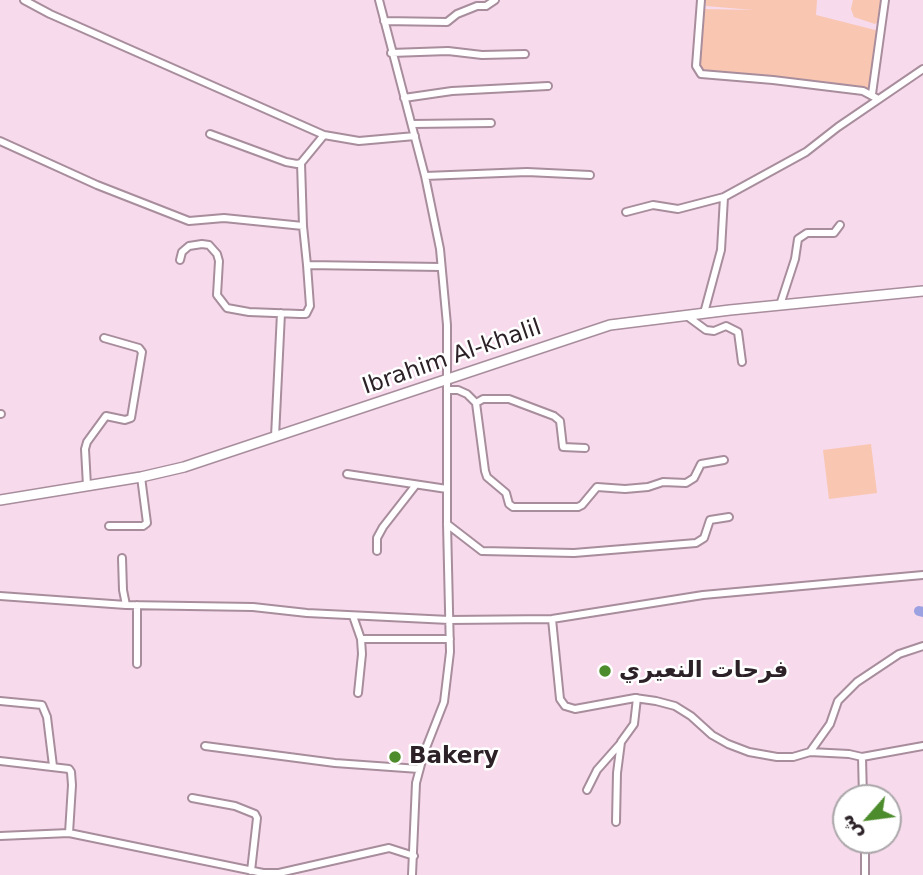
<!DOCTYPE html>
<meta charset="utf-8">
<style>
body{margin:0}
#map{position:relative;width:923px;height:875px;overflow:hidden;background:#f7daeb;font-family:"DejaVu Sans","Noto Naskh Arabic",sans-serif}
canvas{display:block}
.north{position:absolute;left:832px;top:784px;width:70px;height:70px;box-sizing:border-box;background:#fff;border:2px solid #aaa6a9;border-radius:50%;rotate:242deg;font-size:19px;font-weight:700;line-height:28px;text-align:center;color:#2b2127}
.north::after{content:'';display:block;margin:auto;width:24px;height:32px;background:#4d8c2c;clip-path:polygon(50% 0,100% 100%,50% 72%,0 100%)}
</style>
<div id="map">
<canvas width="923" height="875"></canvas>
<div class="north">ش</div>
</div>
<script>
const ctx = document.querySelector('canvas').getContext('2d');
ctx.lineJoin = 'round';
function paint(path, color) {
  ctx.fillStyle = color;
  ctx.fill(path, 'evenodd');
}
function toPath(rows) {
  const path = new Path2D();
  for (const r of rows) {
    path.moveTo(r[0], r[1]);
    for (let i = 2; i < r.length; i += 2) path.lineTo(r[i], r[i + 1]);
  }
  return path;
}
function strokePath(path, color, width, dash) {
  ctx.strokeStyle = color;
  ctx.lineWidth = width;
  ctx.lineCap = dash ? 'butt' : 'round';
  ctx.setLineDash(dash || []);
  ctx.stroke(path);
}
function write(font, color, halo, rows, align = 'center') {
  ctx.font = font + ' "DejaVu Sans","Noto Naskh Arabic",sans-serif';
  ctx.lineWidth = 5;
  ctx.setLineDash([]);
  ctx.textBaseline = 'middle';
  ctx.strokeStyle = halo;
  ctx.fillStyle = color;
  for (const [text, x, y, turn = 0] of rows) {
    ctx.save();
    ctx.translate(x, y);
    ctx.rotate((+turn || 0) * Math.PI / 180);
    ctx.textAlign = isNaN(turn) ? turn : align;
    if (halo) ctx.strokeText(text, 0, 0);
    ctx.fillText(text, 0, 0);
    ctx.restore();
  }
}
const green = toPath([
 [706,0,817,0,816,15,879,31,869,90,700,69,702,9,753,10,706,6],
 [853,0,883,0,879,21,875,24,854,17,851,9],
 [871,444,877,493,829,499,823,450]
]);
const river = toPath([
 [919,611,923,612]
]);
const street = toPath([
 [24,0,50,14,324,135,359,141,415,136],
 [379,0,425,176,440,249,447,325,447,524,450,652,444,702,424,753,416,783,412,875],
 [701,0,696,66,701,74,773,80,863,91,878,99],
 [384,21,447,22,457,14,477,6,486,6,495,0],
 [391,53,448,51,482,55,525,54],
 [872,94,885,0],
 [404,98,452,91,548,86],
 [412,124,491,123],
 [210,134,286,162,297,164,301,163,324,135],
 [0,141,97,185,189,221,224,218,303,226,307,265],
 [301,163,303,226],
 [425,176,527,172,590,175],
 [626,212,653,205,678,209,724,197],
 [180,260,182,252,189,246,202,244,209,245,217,254,219,261,217,295,227,308,249,312,300,314,306,314,310,306,307,265,441,267],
 [780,305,795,259,798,239,807,233,834,233,840,225],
 [704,313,721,250,724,197,806,152,838,127,923,69],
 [687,316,706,330,714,331,726,326,738,332,742,362],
 [447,390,458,390,467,394,476,403,485,471,487,477,506,493,509,504,513,507,578,507,582,505,597,487,625,489,648,487,663,482,686,483,694,478,701,464,724,460],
 [476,403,483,399,509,399,554,416,560,421,563,447,585,448],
 [0,414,1,414],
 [275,437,281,313],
 [347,474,447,489],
 [87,486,85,449,87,442,106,416,125,420,131,418,142,352,139,348,104,338],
 [447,524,482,551,574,553,696,543,704,538,710,520,729,517],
 [109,526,143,526,147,523,141,477],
 [377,551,377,538,383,527,415,486],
 [122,558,123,590,126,605],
 [0,596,126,605,253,607,307,613,449,620,552,619,703,595,923,575],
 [353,616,361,639,362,654,358,693],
 [552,619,560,699,565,706,575,709,635,698,656,701,675,706,691,716,712,735,728,744,749,752,777,757,793,757,810,752,849,754,862,757,923,746],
 [361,639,450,639],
 [137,664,137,605],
 [0,701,42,705,47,717,53,766],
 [205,746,335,763,419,769],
 [810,752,830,724,838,701,857,682,899,654,923,646],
 [862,757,863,798],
 [0,761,69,769,71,772,72,785,69,833],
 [587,790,597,770,620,744],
 [192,798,235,806,255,814,257,818,251,871],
 [616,822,617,773,621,742,634,724,637,698],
 [0,836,69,833,263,873,279,873,389,848,414,856],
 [865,840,865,875]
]);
const secondary = toPath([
 [0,500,141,477,184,467,610,325,730,310,923,291]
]);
const markers = [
 [605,671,7,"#4d8c2c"],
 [395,757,7,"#4d8c2c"]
];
const streetNames = [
 ["Ibrahim Al-khalil",452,358,-19]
];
const poiNames = [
 ["فرحات النعيري",619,671],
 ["Bakery",409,757]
];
paint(green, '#f9c6b1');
strokePath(river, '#9ca2e1', 10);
strokePath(street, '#a88d9d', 10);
strokePath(secondary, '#a88d9d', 12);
strokePath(street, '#fff', 6);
strokePath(secondary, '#fff', 9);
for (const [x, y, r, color] of markers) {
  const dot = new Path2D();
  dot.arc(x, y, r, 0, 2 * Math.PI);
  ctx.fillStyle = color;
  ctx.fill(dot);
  strokePath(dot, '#fff', 2.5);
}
write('23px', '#2b2127', '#fff', streetNames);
write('bold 23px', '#2b2127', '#fff', poiNames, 'left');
</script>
